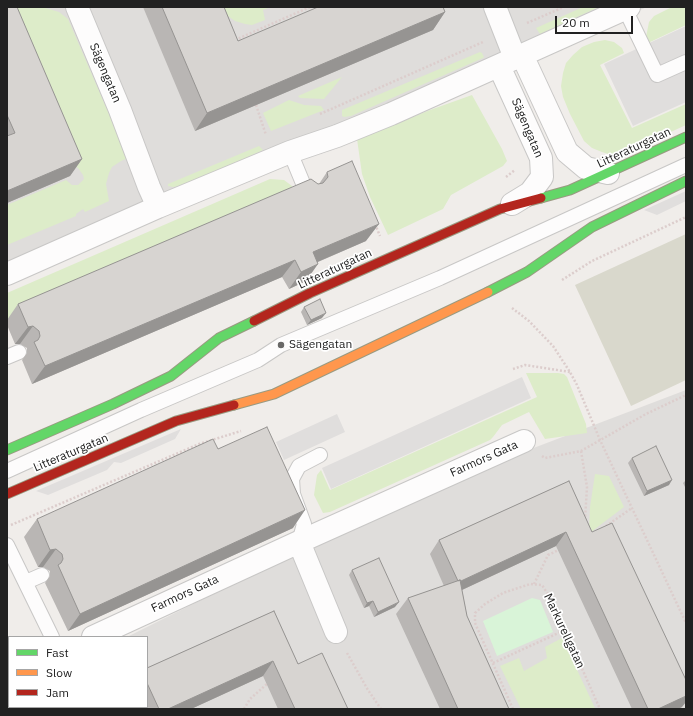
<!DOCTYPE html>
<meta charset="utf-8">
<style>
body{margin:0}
#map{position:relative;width:693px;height:716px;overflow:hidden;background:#f0edea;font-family:"IBM Plex Sans",sans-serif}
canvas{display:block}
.frame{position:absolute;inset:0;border:8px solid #212121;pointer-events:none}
.legend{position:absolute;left:8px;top:636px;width:140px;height:72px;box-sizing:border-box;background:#fff;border:1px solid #a6a6a6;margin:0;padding:5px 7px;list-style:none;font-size:12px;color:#212121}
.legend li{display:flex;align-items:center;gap:8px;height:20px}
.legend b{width:20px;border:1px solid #a6a6a6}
.scale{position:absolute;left:555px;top:16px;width:78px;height:18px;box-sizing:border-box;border:2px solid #212121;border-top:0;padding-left:5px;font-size:12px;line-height:14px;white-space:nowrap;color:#212121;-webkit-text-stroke:3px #fff;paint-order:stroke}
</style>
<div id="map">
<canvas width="693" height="716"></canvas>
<div class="frame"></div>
<ul class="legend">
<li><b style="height:5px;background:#63d668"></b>Fast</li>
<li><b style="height:5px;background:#ff974d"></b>Slow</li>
<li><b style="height:5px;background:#b3261e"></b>Jam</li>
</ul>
<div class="scale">20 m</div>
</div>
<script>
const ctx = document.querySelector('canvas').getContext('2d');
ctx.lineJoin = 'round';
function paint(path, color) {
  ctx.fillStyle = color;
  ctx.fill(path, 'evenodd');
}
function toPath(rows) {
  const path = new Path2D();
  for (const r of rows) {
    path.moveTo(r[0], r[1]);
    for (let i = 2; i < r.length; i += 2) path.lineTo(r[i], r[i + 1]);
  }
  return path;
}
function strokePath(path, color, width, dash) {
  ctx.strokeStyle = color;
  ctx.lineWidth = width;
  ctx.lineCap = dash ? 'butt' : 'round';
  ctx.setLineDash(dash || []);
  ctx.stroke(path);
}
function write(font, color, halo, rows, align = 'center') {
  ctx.font = font + ' "IBM Plex Sans",sans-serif';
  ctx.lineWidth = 3.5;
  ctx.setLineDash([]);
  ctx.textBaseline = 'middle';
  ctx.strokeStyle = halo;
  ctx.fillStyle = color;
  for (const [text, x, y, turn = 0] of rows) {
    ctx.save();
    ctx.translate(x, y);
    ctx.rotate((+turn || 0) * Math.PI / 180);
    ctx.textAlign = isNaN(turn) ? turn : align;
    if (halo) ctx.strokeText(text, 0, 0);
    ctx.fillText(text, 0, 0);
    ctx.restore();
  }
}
const residential = toPath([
 [7,7,647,7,7,281],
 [686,390,686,709,7,709,7,697,9,696,9,707,147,707,147,637,127,637,307,547,481,468]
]);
const construction = toPath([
 [686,234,686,380,631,406,575,285]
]);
const grass = toPath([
 [7,7,42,7,59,12,68,19,128,158,121,161,112,167,109,173,106,184,109,201,85,212,83,209,76,214,76,216,7,245,7,205,66,180,72,185,78,185,84,179,83,175,78,168,71,164],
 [223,7,271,7,263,10,265,20,252,25,245,24,235,21,228,16],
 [583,7,599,7,540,34,536,28],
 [672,7,686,7,686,25,648,43,646,37,649,22,654,16],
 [605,40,614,42,622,48,624,53,600,65,632,128,686,104,686,125,625,153,611,155,602,152,592,148,584,141,570,114,563,97,561,86,563,73,566,63,573,55,582,47,594,42],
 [480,52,482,53,484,57,483,58,351,116,344,117,342,116,342,110],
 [342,77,324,99,300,98,298,96],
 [472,95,502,149,507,161,503,166,451,195,443,209,388,235,370,197,362,174,357,139,430,110],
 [289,100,304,105,321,106,324,110,271,131,263,113],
 [259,146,263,150,188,185,173,187,168,186,168,184],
 [270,179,284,180,292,186,295,191,7,321,7,293],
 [526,373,558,373,564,374,567,377,586,424,587,433,545,439,529,412,502,425,493,437,490,440,330,512,323,513,314,495,317,475,321,470,330,490,537,397],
 [595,474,609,476,624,507,591,532,589,530,590,507],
 [562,638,595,708,521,709,500,666,519,658,524,671,547,658,545,647]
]);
const park = toPath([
 [532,598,540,600,553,632,497,656,483,621]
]);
const parking = toPath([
 [686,26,686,102,633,126,604,64],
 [686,191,686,201,657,215,644,210],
 [522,377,531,398,331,489,322,468],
 [337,414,345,432,284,460,276,442],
 [181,429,175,439,121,463,114,462,107,470,48,495,36,491]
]);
const path = toPath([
 [527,23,564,7],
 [235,40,310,7],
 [256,105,266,135],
 [320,114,483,42],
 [506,177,515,170],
 [375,224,380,236],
 [562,280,592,261,686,217],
 [512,308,529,321,553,346,570,372,577,385,600,440,686,623],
 [513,369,525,365,570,372],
 [581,451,587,487,585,519],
 [542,456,545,458,581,451,646,414,686,395],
 [11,525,199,444,241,431],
 [606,526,632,508],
 [534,584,548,555,561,549],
 [347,653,368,690,381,709],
 [493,663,565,630],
 [244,709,250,699,268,683],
 [513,709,475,623,475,613,485,604,503,593,530,584,542,585,551,599,600,709]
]);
const lane = toPath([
 [625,9,657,75,686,62],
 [290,152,307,193],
 [7,357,19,352],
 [7,471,141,410,258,360,281,345,440,278,686,165],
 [299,542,304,524,293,494,292,479,299,466,320,455],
 [7,545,52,637],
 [26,582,42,575]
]);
const street = toPath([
 [77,7,120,110,149,187,158,207],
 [495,7,515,58],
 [522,55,567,152,586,168,608,173],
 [499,66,541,158,542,177,530,193,512,204],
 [7,274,158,207,290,152,337,136,391,114,629,7],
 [336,632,299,542,524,441],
 [93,637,299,542],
 [7,677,9,676]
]);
const fast = toPath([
 [541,198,570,190,686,137],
 [488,292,527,272,592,227,686,181],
 [7,450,113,404,171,376,219,338,254,321]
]);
const slow = toPath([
 [234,405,274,394,488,292]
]);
const jam = toPath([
 [254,321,310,293,500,209,541,198],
 [7,494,176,421,234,405]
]);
const wall = toPath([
 [7,7,82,159,70,176,7,203],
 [143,7,224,7,238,41,445,12,433,30,195,131],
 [327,172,366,241,318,262,306,281,289,289,282,277,32,384,22,360,27,353,27,348,20,344,15,344,7,325,7,320,18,304,319,184],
 [304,307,322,318,307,325,301,312],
 [218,449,293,528,68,631,45,583,50,576,50,571,43,567,38,567,24,537,37,519],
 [632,458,669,485,644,496,628,463],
 [686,480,686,489,683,483],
 [569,481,592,532,682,707,678,709,632,709,556,546,462,590,467,616,509,709,440,709,396,614,408,598,444,586,430,554,439,540],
 [352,570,395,607,374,617,369,606,364,608,349,575],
 [274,611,298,664,348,709,278,709,263,676,191,709,141,709,140,707,147,707,147,668],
 [59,707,98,707,99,709,57,709]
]);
const shadedWall = toPath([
 [445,12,433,30,195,131,207,113],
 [82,159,70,176,7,203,7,191],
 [379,224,366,241,301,269,313,252],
 [295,260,282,277,32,384,45,366],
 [318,264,306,281,289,289,301,272],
 [326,313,322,318,307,325,311,320],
 [33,326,20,344,15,344,28,327],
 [672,480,669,485,644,496,647,491],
 [305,510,293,528,68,631,80,614],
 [566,532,556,546,449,596,459,582],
 [56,549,43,567,38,567,50,550],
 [373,601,369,606,364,608,367,603],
 [399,602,395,607,374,617,378,612],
 [273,661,263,676,191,709,168,709],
 [686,696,686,702,682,707,678,709,658,709]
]);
const building = toPath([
 [7,7,17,7,82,159,7,191,7,136,15,133,7,115,7,7],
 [162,7,224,7,238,41,318,7,443,7,445,12,207,113,162,7],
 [352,161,379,224,313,252,318,264,301,272,295,260,45,366,34,342,38,340,40,336,39,331,33,326,28,327,18,304,311,179,318,184,323,183,328,177,327,172,352,161],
 [320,299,326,313,311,320,304,307,320,299],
 [267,427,305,510,80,614,58,565,61,563,63,559,62,554,56,549,50,550,37,519,213,439,218,449,267,427],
 [656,446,672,480,647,491,632,458,656,446],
 [569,481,592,532,612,523,686,680,686,696,658,709,648,709,566,532,461,581,460,580,458,581,439,540,569,481],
 [379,558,399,602,378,612,373,601,367,603,352,570,379,558],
 [460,580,467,616,509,709,458,709,408,598,460,580],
 [274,611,298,664,322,653,348,709,295,709,273,661,168,709,159,709,147,683,147,668,274,611],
 [66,707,98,707,99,709,67,709,66,707]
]);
const markers = [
 [281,345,4,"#696867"]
];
const streetNames = [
 ["Sägengatan",105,73,67],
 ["Sägengatan",527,128,67],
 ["Litteraturgatan",634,148,-25],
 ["Litteraturgatan",335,269,-25],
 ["Litteraturgatan",71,453,-23],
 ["Farmors Gata",484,459,-24],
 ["Farmors Gata",185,594,-25],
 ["Markurellgatan",564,631,65]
];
const poiNames = [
 ["Sägengatan",289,345]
];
paint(residential, '#dfdddb');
paint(construction, '#d9d8cc');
paint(grass, '#ddecc9');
paint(park, '#d9f4d8');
paint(parking, '#e0dedd');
strokePath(lane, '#c8c7c6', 16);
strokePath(street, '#c8c7c6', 24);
strokePath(fast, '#999a81', 11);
strokePath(slow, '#999a81', 11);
strokePath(jam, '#999a81', 11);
strokePath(path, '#dccdcc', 2.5, [2, 2]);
strokePath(lane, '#fdfcfc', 14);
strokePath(street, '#fdfcfc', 22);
strokePath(fast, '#63d668', 9);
strokePath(slow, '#ff974d', 9);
strokePath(jam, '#b3261e', 9);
paint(wall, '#b9b6b4');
paint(shadedWall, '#969492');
paint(building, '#d7d4d1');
strokePath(building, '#969492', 1);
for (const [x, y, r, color] of markers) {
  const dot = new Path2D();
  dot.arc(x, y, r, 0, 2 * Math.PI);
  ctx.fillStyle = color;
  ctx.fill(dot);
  strokePath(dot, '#fff', 1.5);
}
write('12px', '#212121', '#fff', streetNames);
write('12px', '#212121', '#fff', poiNames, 'left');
</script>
